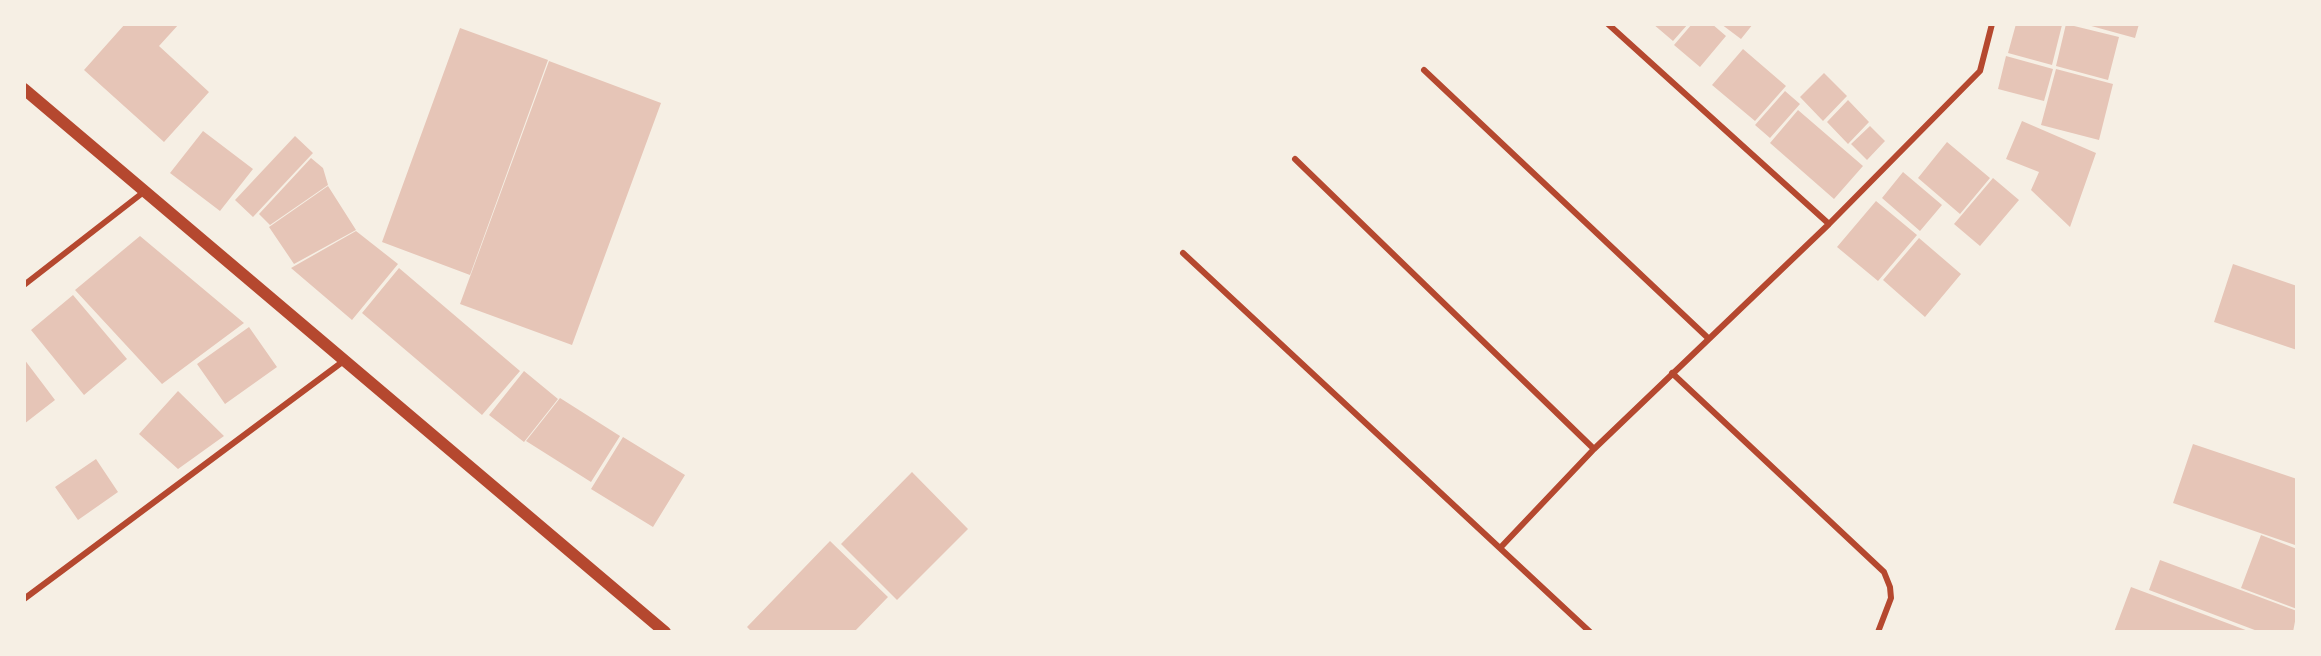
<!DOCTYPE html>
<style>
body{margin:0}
#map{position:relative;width:2321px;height:656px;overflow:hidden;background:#f6efe4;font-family:Arial,sans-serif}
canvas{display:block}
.frame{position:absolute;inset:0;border:26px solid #f6efe4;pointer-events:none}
</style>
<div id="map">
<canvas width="2321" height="656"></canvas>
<div class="frame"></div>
</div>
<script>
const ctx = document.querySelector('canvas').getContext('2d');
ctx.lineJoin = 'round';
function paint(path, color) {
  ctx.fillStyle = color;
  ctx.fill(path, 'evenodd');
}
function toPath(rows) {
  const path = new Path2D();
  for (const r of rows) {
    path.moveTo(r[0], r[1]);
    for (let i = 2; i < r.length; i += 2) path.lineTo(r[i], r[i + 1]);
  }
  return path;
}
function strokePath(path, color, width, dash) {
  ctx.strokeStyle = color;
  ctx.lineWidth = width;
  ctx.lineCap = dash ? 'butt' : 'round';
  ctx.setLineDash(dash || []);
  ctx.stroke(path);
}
const building = toPath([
 [125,24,179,24,159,46,209,92,164,142,84,70],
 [1653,24,1688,24,1673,41],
 [1692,24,1712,24,1726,36,1700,67,1674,45],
 [1721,24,1753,24,1741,39],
 [2016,24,2062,25,2052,65,2008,53],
 [2066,24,2119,37,2108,80,2056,66],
 [2084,24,2139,24,2135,38],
 [460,28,548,60,470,275,382,242],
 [1743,49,1786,86,1755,121,1712,85],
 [2006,56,2053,69,2044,101,1998,89],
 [549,61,661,103,572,345,460,304],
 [2056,69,2113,84,2099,140,2041,125],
 [1824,73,1847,96,1823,121,1800,97],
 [1785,91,1800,104,1770,138,1755,125],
 [1848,100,1869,122,1848,144,1827,122],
 [1798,110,1863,166,1834,199,1770,143],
 [2022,121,2096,153,2070,227,2031,190,2039,172,2006,159],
 [1870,126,1885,141,1867,160,1851,144],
 [203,131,253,169,220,211,170,173],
 [295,136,313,153,253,217,235,200],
 [1947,142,1990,178,1960,214,1918,178],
 [311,158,323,168,328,185,270,225,259,214],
 [1903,172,1942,205,1920,231,1882,198],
 [1993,178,2019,200,1980,246,1954,224],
 [328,186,356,230,294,264,269,227],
 [1876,201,1917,235,1878,281,1837,247],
 [356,231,398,264,352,320,291,268],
 [140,236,244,323,162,384,75,290],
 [1919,238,1961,274,1925,317,1883,280],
 [2233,264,2297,286,2297,350,2214,322],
 [399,268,520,371,482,415,362,313],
 [73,295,127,359,84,395,31,330],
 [249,327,277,367,225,404,197,364],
 [24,359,55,400,24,424],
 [524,371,558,399,524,442,489,415],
 [178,391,224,436,178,469,139,434],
 [560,398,620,436,591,482,526,441],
 [623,437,685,475,653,527,591,489],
 [2193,444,2297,479,2295,545,2173,503],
 [96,459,118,492,78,520,55,487],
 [912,472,968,529,897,600,841,544],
 [2261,535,2297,549,2297,609,2241,588],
 [830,541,888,597,854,632,752,632,747,627],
 [2160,560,2297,611,2293,632,2260,632,2149,590],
 [2131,587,2251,632,2114,632]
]);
const minor = toPath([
 [1608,24,1829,224],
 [1424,70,1708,338],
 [1295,159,1594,449],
 [1183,253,1590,632],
 [24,285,145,191],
 [1672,373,1884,572,1890,587,1891,598,1878,632],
 [1501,547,1594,449,1829,224,1980,71,1992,24],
 [24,599,345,360]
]);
const secondary = toPath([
 [24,89,665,632]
]);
paint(building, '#e6c5b7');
strokePath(minor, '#b5482f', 6);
strokePath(secondary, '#b5482f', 12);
</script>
